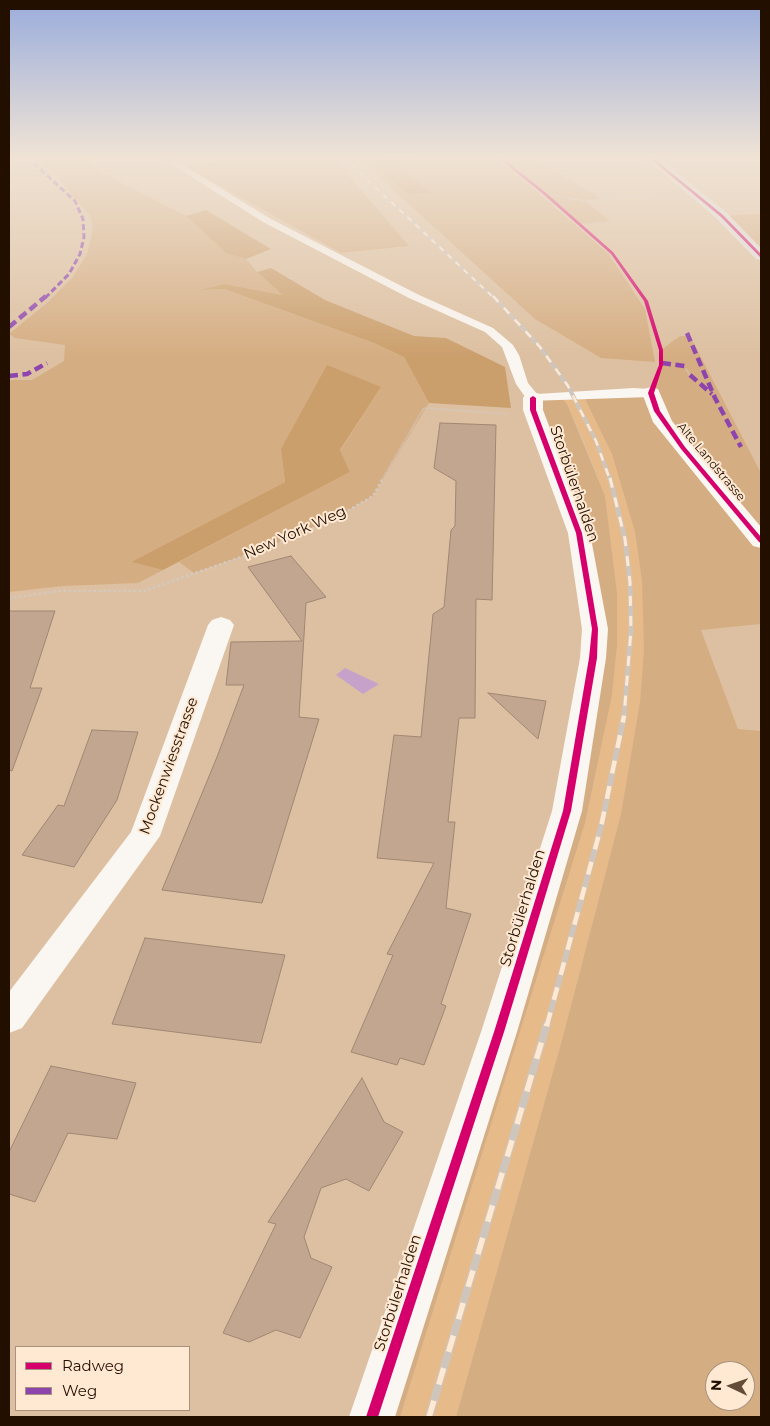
<!DOCTYPE html>
<meta charset="utf-8">
<style>
body{margin:0}
#map{position:relative;width:770px;height:1426px;overflow:hidden;background:#ddc0a1;font-family:Montserrat,sans-serif}
canvas{display:block}
.frame{position:absolute;inset:0;border:10px solid #220f00;pointer-events:none}
.legend{position:absolute;left:15px;top:1346px;width:175px;height:65px;box-sizing:border-box;background:#ffe9d3;border:1px solid #a7927f;margin:0;padding:6px 9px;list-style:none;font-size:15px;color:#220f00}
.legend li{display:flex;align-items:center;gap:10px;height:25px}
.legend b{width:25px;border:1px solid #a7927f}
.north{position:absolute;left:705px;top:1361px;width:50px;height:50px;box-sizing:border-box;background:#ffe9d3;border:1px solid #a7927f;border-radius:50%;rotate:273deg;font-size:14px;font-weight:700;line-height:20px;text-align:center;color:#220f00}
.north::after{content:'';display:block;margin:auto;width:18px;height:22px;background:#634d38;clip-path:polygon(50% 0,100% 100%,50% 72%,0 100%)}
</style>
<div id="map">
<canvas width="770" height="1426"></canvas>
<div class="frame"></div>
<ul class="legend">
<li><b style="height:6px;background:#d6006c"></b>Radweg</li>
<li><b style="height:6px;background:#8e44ad"></b>Weg</li>
</ul>
<div class="north">N</div>
</div>
<script>
const ctx = document.querySelector('canvas').getContext('2d');
ctx.lineJoin = 'round';
function paint(path, color) {
  ctx.fillStyle = color;
  ctx.fill(path, 'evenodd');
}
function toPath(rows) {
  const path = new Path2D();
  for (const r of rows) {
    path.moveTo(r[0], r[1]);
    for (let i = 2; i < r.length; i += 2) path.lineTo(r[i], r[i + 1]);
  }
  return path;
}
function strokePath(path, color, width, dash) {
  ctx.strokeStyle = color;
  ctx.lineWidth = width;
  ctx.lineCap = dash ? 'butt' : 'round';
  ctx.setLineDash(dash || []);
  ctx.stroke(path);
}
function write(font, color, halo, rows, align = 'center') {
  ctx.font = font + ' Montserrat,sans-serif';
  ctx.lineWidth = 4;
  ctx.setLineDash([]);
  ctx.textBaseline = 'middle';
  ctx.strokeStyle = halo;
  ctx.fillStyle = color;
  for (const [text, x, y, turn = 0] of rows) {
    ctx.save();
    ctx.translate(x, y);
    ctx.rotate((+turn || 0) * Math.PI / 180);
    ctx.textAlign = isNaN(turn) ? turn : align;
    if (halo) ctx.strokeText(text, 0, 0);
    ctx.fillText(text, 0, 0);
    ctx.restore();
  }
}
const built = toPath([
 [584,397,612,454,625,493,635,532,642,581,644,650,640,702,621,814,562,1040,456,1417,400,1417,585,823,612,695,617,645,617,593,605,496,583,439,567,404,562,398]
]);
const green = toPath([
 [33,157,78,157,120,182,186,216,226,253,246,259,257,272,284,295,225,284,203,290,224,289,374,343,404,357,429,403,373,496,328,522,261,550,194,573,179,562,350,472,340,451,381,387,281,449,285,482,131,562,163,570,138,583,63,586,9,592,9,380,32,380,64,361,65,345,15,338,9,334,48,302,72,278,87,254,93,229,91,217,51,171],
 [233,157,333,157,409,246,341,253,186,167,234,158],
 [357,157,494,157,514,172,608,253,645,309,655,362,601,358,535,319],
 [499,157,532,157,602,199,585,201,610,221,580,224],
 [761,214,761,255,722,216],
 [680,336,690,336,761,473,761,624,701,630,738,729,761,731,761,1417,456,1417,562,1040,621,814,640,702,644,650,642,581,635,532,612,454,584,397,651,393,661,365,661,350],
 [715,1371,745,1371,745,1401,715,1401],
 [533,398,562,398,567,404,605,496,617,593,617,645,612,695,585,823,400,1417,372,1417,499,1032,593,658,579,533]
]);
const forest = toPath([
 [393,157,424,157,398,165,431,193,409,195,374,165,381,158],
 [206,210,271,249,246,259,226,253,186,216],
 [271,268,325,300,414,336,446,338,505,367,511,408,429,403,404,357,374,343,224,289,200,290,225,284,283,295,257,272],
 [327,365,381,387,340,450,350,472,163,570,131,562,285,482,281,449]
]);
const water = toPath([
 [345,668,379,684,363,694,336,675]
]);
const building = toPath([
 [440,423,496,425,492,600,476,599,475,718,459,718,448,822,455,822,446,908,471,914,441,1004,446,1006,424,1065,400,1058,397,1065,351,1052,393,955,387,954,434,863,377,858,394,735,421,737,433,614,444,607,451,530,455,526,456,481,434,468,440,423],
 [291,556,326,597,306,603,299,717,319,719,262,903,162,890,217,757,244,685,226,685,231,642,302,641,248,567,291,556],
 [9,611,55,611,30,688,42,688,12,771,9,770,9,611],
 [488,693,546,701,538,739,488,693],
 [92,730,138,732,117,800,74,867,22,855,58,805,64,806,92,730],
 [145,938,285,955,261,1043,112,1024,145,938],
 [51,1066,136,1083,117,1139,68,1133,35,1202,9,1194,9,1152,51,1066],
 [362,1078,384,1122,403,1132,369,1191,346,1179,321,1188,304,1237,311,1258,332,1267,300,1338,276,1330,249,1342,223,1333,276,1224,268,1222,362,1078]
]);
const pathFar1 = toPath([
 [544,193,584,201,659,194],
 [686,369,690,375],
 [382,480,424,408,507,414]
]);
const path = toPath([
 [9,598,59,591,144,591,261,550,328,522,373,496,383,478]
]);
const lane = toPath([
 [160,157,170,157,269,218,417,294,493,328,513,345,519,355,528,383,537,394,633,388,651,389,657,393,651,397,528,401,516,384,502,347,485,332,409,298,263,222,160,157]
]);
const street = toPath([
 [651,387,658,389,672,421,761,527,761,548,753,546,653,422,642,393,644,389,651,387],
 [533,392,540,394,543,398,543,410,590,533,608,629,606,658,582,811,517,1032,395,1417,349,1417,481,1032,552,811,580,658,582,629,568,533,523,410,523,398,526,394,533,392],
 [221,617,230,620,234,625,160,836,22,1028,9,1033,9,992,131,832,208,625,212,620,221,617]
]);
const primary = toPath([
 [644,157,658,157,727,213,761,248,761,260,756,259,717,219,644,157]
]);
const railFar4 = toPath([
 [343,157,494,298]
]);
const railFar3 = toPath([
 [493,296,540,347,568,386,596,441,610,480]
]);
const railFar2 = toPath([
 [610,478,625,539,630,582,631,630,624,717]
]);
const railFar1 = toPath([
 [547,1025,601,827,624,716]
]);
const rail = toPath([
 [429,1417,547,1024]
]);
const quietFar1 = toPath([
 [27,157,75,201,83,219,84,237,80,254,69,274,45,298]
]);
const quiet = toPath([
 [9,327,46,296],
 [687,333,715,398,741,447],
 [662,363,685,366,686,369],
 [690,375,712,394],
 [9,376,27,374,47,363]
]);
const cycleway = toPath([
 [497,157,501,157,545,192,613,252,648,301,663,350,663,365,654,393,660,411,685,447,761,537,761,543,759,542,681,449,654,411,648,393,659,365,659,350,644,301,611,254,543,194,497,157],
 [648,157,652,157,723,215,761,254,761,257,760,257,721,217,648,157],
 [533,396,536,398,536,410,582,533,598,629,597,658,571,811,504,1032,378,1417,366,1417,494,1032,563,811,589,658,592,629,576,533,530,410,530,398,533,396]
]);
const farStreetnames = [
 ["Alte Landstrasse",711,462,50]
];
const streetNames = [
 ["Storbülerhalden",574,484,71],
 ["New York Weg",295,533,-24],
 ["Mockenwiesstrasse",169,766,-70],
 ["Storbülerhalden",523,908,-73],
 ["Storbülerhalden",398,1293,-72]
];
paint(built, '#e7ba8a');
paint(green, '#d5ad82');
paint(forest, '#cb9f6c');
paint(water, '#c6a2cb');
paint(building, '#c2a690');
strokePath(building, '#9f8773', 1);
strokePath(pathFar1, '#d3c9c0', 2, [1, 1]);
strokePath(path, '#d3c9c0', 2.5, [2.5, 2.5]);
paint(lane, '#faf6f1');
paint(street, '#faf6f1');
paint(primary, '#e0e0e0');
strokePath(railFar4, '#cec5bc', 3);
strokePath(railFar3, '#cec5bc', 4);
strokePath(railFar2, '#cec5bc', 5);
strokePath(railFar1, '#cec5bc', 6);
strokePath(rail, '#cec5bc', 8);
strokePath(railFar4, '#ffe9d3', 2, [5.5]);
strokePath(railFar3, '#ffe9d3', 2.5, [8]);
strokePath(railFar2, '#ffe9d3', 3, [10]);
strokePath(railFar1, '#ffe9d3', 4.5, [13]);
strokePath(rail, '#ffe9d3', 5.5, [17]);
strokePath(quietFar1, '#8e44ad', 3, [6, 3]);
strokePath(quiet, '#8e44ad', 4.5, [9, 4.5]);
paint(cycleway, '#d6006c');
const sky = ctx.createLinearGradient(0, 0, 0, 357);
sky.addColorStop(0, '#9aaddc');
sky.addColorStop(0.44, '#f0e3d5');
sky.addColorStop(1, '#f0e3d500');
ctx.fillStyle = sky;
ctx.fillRect(0, 0, 770, 357);
write('12px', '#220f00', '#ffe9d3', farStreetnames);
write('15px', '#220f00', '#ffe9d3', streetNames);
</script>
